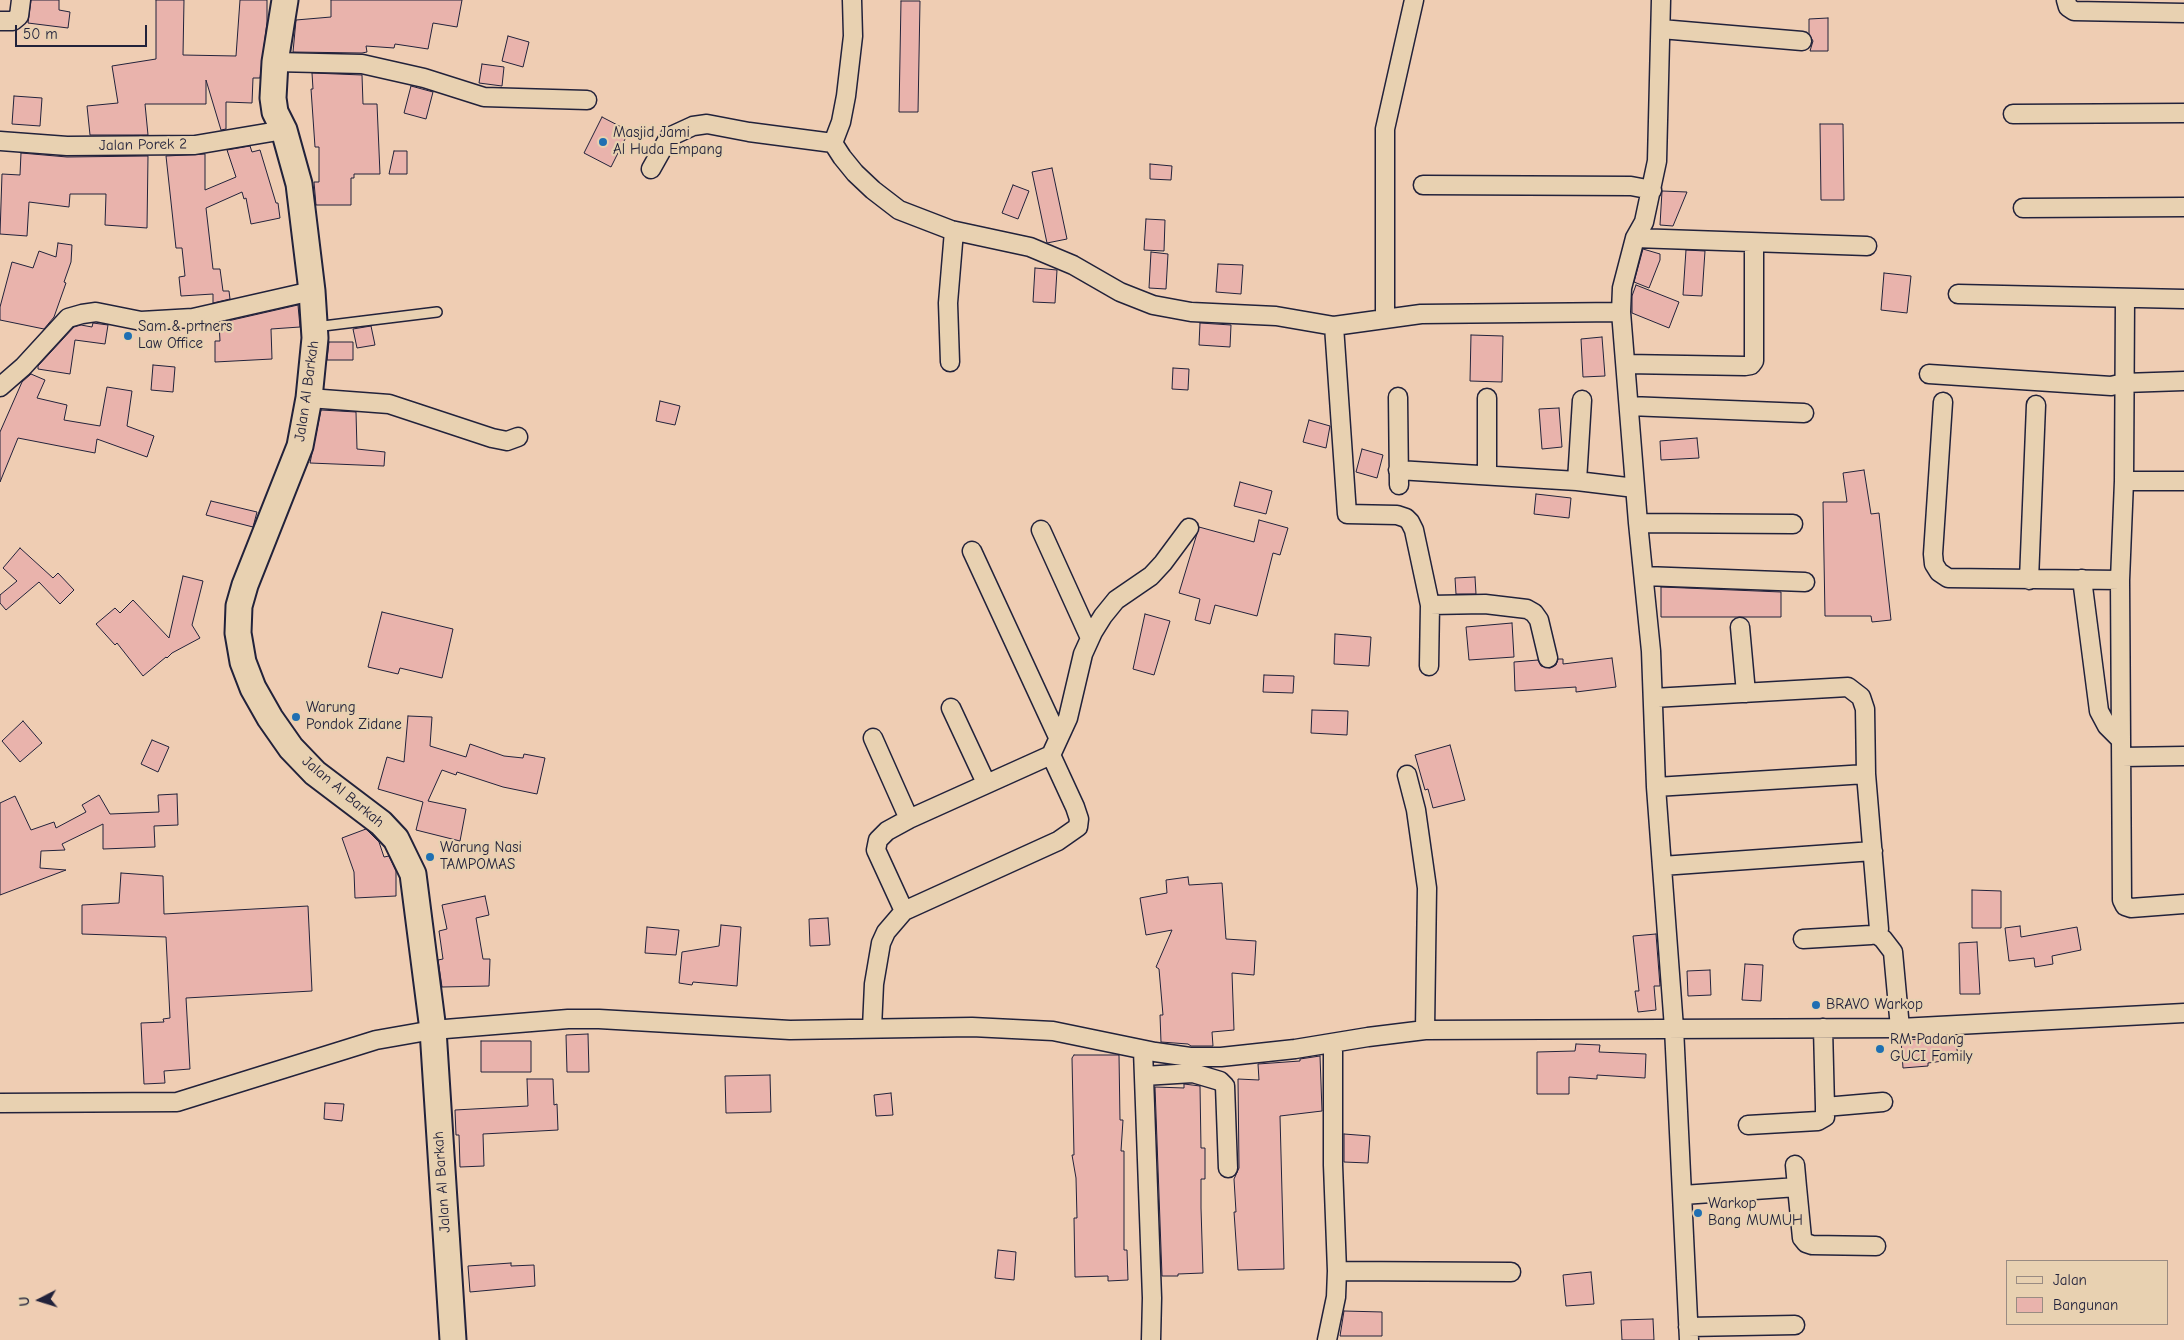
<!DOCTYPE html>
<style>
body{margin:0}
#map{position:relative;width:2184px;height:1340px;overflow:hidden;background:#efcdb3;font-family:"Comic Neue",sans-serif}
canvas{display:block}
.legend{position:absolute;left:2006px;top:1260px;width:162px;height:65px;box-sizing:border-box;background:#e8d1b1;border:1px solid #998b82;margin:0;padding:6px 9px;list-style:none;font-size:15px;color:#22223b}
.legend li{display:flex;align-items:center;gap:10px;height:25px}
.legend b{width:25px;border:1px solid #998b82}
.north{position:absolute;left:15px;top:1275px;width:50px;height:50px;-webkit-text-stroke:4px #e8d1b1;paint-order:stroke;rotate:265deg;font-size:14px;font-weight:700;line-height:20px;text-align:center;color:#22223b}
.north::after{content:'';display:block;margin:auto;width:18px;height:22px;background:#22223b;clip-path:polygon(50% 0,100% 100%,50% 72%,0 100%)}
.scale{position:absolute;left:15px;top:25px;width:132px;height:22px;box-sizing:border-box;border:2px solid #22223b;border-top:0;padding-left:6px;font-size:15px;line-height:18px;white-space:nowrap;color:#22223b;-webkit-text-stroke:4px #e8d1b1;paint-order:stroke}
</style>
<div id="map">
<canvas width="2184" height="1340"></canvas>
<ul class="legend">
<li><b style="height:6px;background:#e8d1b1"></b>Jalan</li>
<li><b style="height:14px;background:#e9b3ac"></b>Bangunan</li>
</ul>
<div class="north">U</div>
<div class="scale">50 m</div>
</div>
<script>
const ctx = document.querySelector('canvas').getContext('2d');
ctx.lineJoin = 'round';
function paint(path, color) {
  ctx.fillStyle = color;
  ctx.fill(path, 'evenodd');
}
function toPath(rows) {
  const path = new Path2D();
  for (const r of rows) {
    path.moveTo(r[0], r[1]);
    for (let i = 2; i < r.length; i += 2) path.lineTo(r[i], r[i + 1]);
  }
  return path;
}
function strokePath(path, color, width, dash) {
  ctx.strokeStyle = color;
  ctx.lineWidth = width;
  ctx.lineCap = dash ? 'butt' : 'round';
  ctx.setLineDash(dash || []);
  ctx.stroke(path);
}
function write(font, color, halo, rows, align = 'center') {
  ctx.font = font + ' "Comic Neue",sans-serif';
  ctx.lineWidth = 4.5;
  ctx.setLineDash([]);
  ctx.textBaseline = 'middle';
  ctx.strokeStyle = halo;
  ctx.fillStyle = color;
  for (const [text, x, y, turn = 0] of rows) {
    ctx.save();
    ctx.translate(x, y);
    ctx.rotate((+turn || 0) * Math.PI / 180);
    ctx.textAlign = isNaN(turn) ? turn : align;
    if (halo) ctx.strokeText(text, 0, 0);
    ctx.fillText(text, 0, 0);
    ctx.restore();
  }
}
const building = toPath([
 [31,0,59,0,59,10,70,12,68,28,28,23,31,0],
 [156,0,184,0,183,55,236,56,240,0,267,0,267,22,260,78,253,78,252,103,226,102,226,129,221,130,206,80,206,104,145,104,148,135,90,135,87,106,118,103,112,66,156,59,156,0],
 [331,0,462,0,457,27,433,23,428,49,395,44,394,48,366,46,367,52,362,53,293,52,296,20,331,17,331,0],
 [901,1,920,1,918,112,899,112,901,1],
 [1828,18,1828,51,1810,51,1813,41,1809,34,1809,19,1828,18],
 [508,36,529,42,523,67,502,61,508,36],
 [482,64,504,67,502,86,479,83,482,64],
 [312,73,362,75,363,104,377,104,380,174,354,174,354,178,351,178,351,205,316,205,314,182,319,182,319,147,315,147,311,89,313,89,312,73],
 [411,86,433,92,426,119,404,113,411,86],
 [14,96,42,98,40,126,12,124,14,96],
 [602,117,629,131,611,167,584,153,602,117],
 [1820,124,1843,124,1844,200,1821,200,1820,124],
 [250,146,252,152,260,150,276,203,278,203,280,218,251,224,246,198,244,199,242,192,206,208,213,269,220,269,223,291,229,291,230,299,213,303,213,294,181,296,179,277,185,276,182,248,176,248,166,156,205,154,205,190,236,177,227,150,250,146],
 [394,151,407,151,407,174,389,174,394,151],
 [21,153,67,157,148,156,147,228,105,225,106,194,70,194,69,207,29,202,27,236,0,234,2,174,20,175,21,153],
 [1150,164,1172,166,1171,180,1150,179,1150,164],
 [1052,168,1067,239,1047,243,1032,172,1052,168],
 [1013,185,1029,191,1018,219,1002,213,1013,185],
 [1662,191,1687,192,1673,226,1660,225,1662,191],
 [1146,219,1165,220,1164,251,1144,250,1146,219],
 [58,243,72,245,71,262,64,282,66,283,54,317,44,329,0,320,0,307,12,262,33,268,39,251,56,257,58,243],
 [1643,249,1660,254,1660,260,1649,288,1634,282,1643,249],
 [1686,250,1705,251,1702,296,1683,295,1686,250],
 [1151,252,1168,254,1166,289,1149,288,1151,252],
 [1218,264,1243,265,1241,294,1216,292,1218,264],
 [1035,268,1057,270,1055,303,1033,302,1035,268],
 [1884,273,1911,276,1907,313,1881,310,1884,273],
 [1636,285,1679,302,1669,328,1632,313,1632,296,1636,285],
 [298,305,300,327,271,329,272,359,215,362,215,341,220,341,219,323,298,305],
 [93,323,108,325,105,344,75,340,70,374,38,369,38,366,74,327,81,325,92,327,93,323],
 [1200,323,1231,325,1230,347,1199,345,1200,323],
 [371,326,375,345,357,348,353,329,371,326],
 [1471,335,1503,336,1502,382,1470,381,1471,335],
 [1602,337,1605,376,1583,377,1581,339,1602,337],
 [329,342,353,342,353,360,327,360,329,342],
 [153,365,175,367,173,392,151,390,153,365],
 [1173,368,1189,369,1188,390,1172,389,1173,368],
 [31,374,45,380,37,398,67,405,64,420,100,426,107,387,132,391,127,426,154,436,147,457,97,439,95,453,18,438,0,482,0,432,22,382,31,374],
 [660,401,680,406,675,425,656,421,660,401],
 [1559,408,1562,447,1542,449,1539,409,1559,408],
 [321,410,356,412,357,449,385,452,384,466,310,463,321,410],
 [1309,420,1330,426,1326,448,1303,442,1309,420],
 [1697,438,1699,458,1661,460,1660,441,1697,438],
 [1362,449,1383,455,1377,478,1356,472,1362,449],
 [1864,470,1871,514,1879,513,1891,620,1872,622,1871,616,1825,616,1823,502,1847,502,1843,473,1864,470],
 [1240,482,1272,491,1266,514,1234,506,1240,482],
 [1536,494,1571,498,1569,518,1534,514,1536,494],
 [211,501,257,512,253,527,206,515,211,501],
 [1259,520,1288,528,1280,555,1273,553,1257,616,1215,605,1210,624,1195,620,1200,599,1179,593,1199,527,1254,542,1259,520],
 [20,548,53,578,58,573,74,590,60,604,39,582,6,610,0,603,0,595,17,581,3,568,20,548],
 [183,576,203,581,192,625,200,638,172,653,167,658,166,657,143,676,117,643,115,645,96,624,115,608,120,613,133,600,169,638,183,576],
 [1475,577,1476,594,1456,594,1455,578,1475,577],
 [1661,587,1781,592,1781,617,1661,617,1661,587],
 [382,612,453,629,442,678,400,668,398,674,368,667,382,612],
 [1145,614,1170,621,1154,675,1133,669,1145,614],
 [1512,623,1514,657,1469,660,1466,627,1512,623],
 [1335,634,1371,637,1369,666,1334,664,1335,634],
 [1612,658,1616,687,1576,692,1576,687,1515,691,1514,662,1538,660,1541,666,1550,668,1556,665,1558,659,1563,659,1563,664,1612,658],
 [1264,675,1294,676,1293,693,1263,692,1264,675],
 [1312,710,1348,711,1347,735,1311,733,1312,710],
 [408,716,432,717,430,746,466,757,470,744,504,756,523,758,524,754,545,758,537,794,503,787,457,772,456,775,442,770,428,801,466,809,460,841,416,830,423,802,378,789,387,757,404,762,408,716],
 [23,721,42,743,20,762,2,741,23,721],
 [152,740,169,747,158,772,141,764,152,740],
 [1450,745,1465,800,1433,808,1428,789,1425,790,1415,755,1450,745],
 [177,794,178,825,154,826,155,847,103,849,103,824,62,844,65,850,41,851,40,868,66,870,0,895,0,803,15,796,31,830,54,822,56,828,86,812,82,805,99,795,110,814,159,812,158,795,177,794],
 [366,829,379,842,384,857,389,856,396,871,396,896,355,898,354,872,342,838,366,829],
 [121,873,163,876,164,914,308,906,312,991,186,998,190,1069,164,1071,165,1083,144,1084,141,1023,164,1022,163,1019,170,1018,166,937,82,934,82,905,119,903,121,873],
 [1188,877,1189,885,1222,883,1226,939,1256,941,1254,975,1232,973,1234,1030,1212,1032,1213,1046,1191,1046,1188,1044,1161,1042,1160,1015,1163,1015,1159,969,1156,967,1172,930,1146,935,1140,898,1167,893,1166,880,1188,877],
 [1972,890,2001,891,2001,928,1972,928,1972,890],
 [485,896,489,915,476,918,483,959,490,959,489,986,442,987,438,960,443,959,439,931,447,929,442,905,485,896],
 [828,918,830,945,810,946,809,919,828,918],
 [721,925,741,927,737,986,693,982,692,985,679,983,682,952,719,946,721,925],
 [2020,926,2021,937,2077,927,2081,950,2052,956,2053,964,2035,967,2034,958,2009,961,2005,928,2020,926],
 [647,927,679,930,676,955,645,953,647,927],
 [1656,934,1660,986,1654,986,1656,1010,1638,1012,1635,991,1639,991,1633,936,1656,934],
 [1977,942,1980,994,1960,994,1959,943,1977,942],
 [1745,964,1763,965,1761,1001,1742,1000,1745,964],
 [1710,970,1711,995,1688,996,1687,971,1710,970],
 [588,1034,589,1072,567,1072,566,1035,588,1034],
 [1926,1039,1927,1042,1956,1039,1958,1059,1928,1063,1928,1066,1903,1068,1901,1040,1926,1039],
 [481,1041,531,1041,531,1072,481,1072,481,1041],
 [1576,1044,1600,1045,1599,1052,1646,1054,1645,1078,1597,1075,1597,1079,1569,1077,1569,1094,1537,1094,1537,1052,1575,1051,1576,1044],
 [1074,1055,1119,1055,1120,1120,1123,1120,1121,1151,1124,1151,1124,1250,1127,1250,1128,1280,1108,1281,1108,1276,1075,1277,1074,1218,1077,1218,1076,1178,1072,1155,1074,1155,1072,1058,1074,1055],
 [1320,1056,1322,1111,1280,1116,1284,1269,1238,1270,1234,1212,1236,1212,1234,1179,1239,1168,1238,1079,1259,1080,1258,1064,1300,1061,1300,1059,1320,1056],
 [770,1075,771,1112,726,1113,725,1076,770,1075],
 [527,1079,553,1079,554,1105,557,1104,558,1130,483,1134,484,1166,460,1167,459,1135,456,1135,455,1110,528,1106,527,1079],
 [1184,1084,1200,1086,1201,1148,1205,1148,1205,1179,1201,1179,1201,1208,1203,1273,1178,1274,1178,1276,1162,1276,1155,1087,1184,1088,1184,1084],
 [891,1093,893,1115,876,1116,874,1095,891,1093],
 [325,1103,344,1104,342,1121,324,1119,325,1103],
 [1344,1134,1370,1136,1368,1163,1344,1162,1344,1134],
 [998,1250,1016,1252,1014,1280,995,1278,998,1250],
 [511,1263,511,1266,534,1265,535,1286,470,1292,468,1266,511,1263],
 [1591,1272,1594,1304,1566,1306,1563,1275,1591,1272],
 [1344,1311,1382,1312,1382,1336,1340,1336,1344,1311],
 [1653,1319,1654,1340,1622,1340,1621,1320,1653,1319]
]);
const lane = toPath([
 [315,327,437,312]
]);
const street = toPath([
 [852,0,853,36,846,96,841,122,833,143,842,157,855,173,873,190,899,210,951,230,1030,247,1073,265,1120,292,1153,305,1191,312,1276,316,1334,326,1421,314,1621,312],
 [1661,0,1657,161,1644,222,1635,238,1622,288,1621,312,1638,523,1651,651,1656,787,1674,1028,1689,1340],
 [2066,0,2068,7,2074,11,2184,13],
 [0,21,13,21,19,16,21,0],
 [1661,29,1802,41],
 [275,62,362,64,424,78,484,97,587,100],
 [2013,114,2184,113],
 [0,141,67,146,195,145,284,130],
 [651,169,669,137,693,126,707,124,749,132,833,143],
 [1423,185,1631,186,1652,190],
 [2023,208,2184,207],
 [1635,238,1867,246],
 [1958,294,2184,299],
 [2125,299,2124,481,2120,580,2122,900,2125,906,2131,908,2184,904],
 [1385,319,1385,129,1414,0],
 [1334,326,1347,514,1397,515,1406,518,1410,522,1414,530,1430,605,1429,666],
 [950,362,948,303,954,231],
 [1626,364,1745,366,1751,365,1754,361,1754,243],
 [1929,374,2111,386,2124,383,2184,381],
 [0,387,23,367,68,318,82,314,96,312,141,321,193,318,312,291],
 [1398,397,1399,485],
 [309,398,389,404,492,438,507,441,518,437],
 [1487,398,1487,475],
 [1943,402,1933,554,1934,564,1939,572,1948,578,2120,580],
 [1629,406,1804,413],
 [1398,470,1577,481,1635,488],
 [1577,481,1582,400],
 [2124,481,2184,481],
 [1638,523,1793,524],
 [1041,530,1090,638],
 [972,551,1058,737],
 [1644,576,1805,582],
 [2082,579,2099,711,2107,726,2121,740],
 [2029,580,2036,405],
 [1430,605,1485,604,1527,609,1534,613,1539,620,1548,658],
 [1740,627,1746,693],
 [1653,698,1848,687,1861,697,1865,709,1866,774,1879,929,1876,934,1871,935,1803,939],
 [951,708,986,783],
 [873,738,909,819],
 [2122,757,2184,756],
 [1407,775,1416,810,1427,888,1425,1030],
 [1656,787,1866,774],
 [1662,866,1873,851],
 [904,911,1058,841,1078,827,1079,819,1075,807,1051,755,1068,718,1083,654,1093,632,1103,616,1116,600,1151,576,1163,563,1189,528],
 [1876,934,1883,939,1893,952,1900,1028],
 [872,1028,874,984,881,943,886,932,904,911,876,850,878,840,887,831,909,819,1051,755],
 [1823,1028,1825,1107,1883,1102],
 [1143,1050,1152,1298,1151,1340],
 [1144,1076,1193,1073,1220,1081,1225,1086,1228,1168],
 [0,1103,177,1102,376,1040,433,1030,568,1019,599,1019,790,1030,972,1027,1053,1031,1155,1052,1190,1057,1221,1057,1295,1049,1368,1037,1425,1030,1900,1028,2184,1013],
 [1748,1125,1818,1121,1825,1117,1825,1107],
 [1795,1165,1797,1187],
 [1683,1195,1797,1187,1802,1238,1806,1243,1812,1245,1876,1246],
 [1337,1271,1511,1272],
 [1688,1327,1795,1325],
 [1327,1340,1336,1297,1337,1271,1333,1165,1333,1043]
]);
const secondary = toPath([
 [285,0,275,62,273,98,275,112,284,130,299,184,312,291,315,338,309,398,300,446,245,585,239,606,238,633,243,662,253,688,270,718,291,748,315,773,381,823,396,839,413,874,433,1030,453,1340]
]);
const markers = [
 [603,142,5,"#1f6fb2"],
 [128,336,5,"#1f6fb2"],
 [296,717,5,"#1f6fb2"],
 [430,857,5,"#1f6fb2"],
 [1816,1005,5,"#1f6fb2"],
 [1880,1049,5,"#1f6fb2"],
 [1698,1213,5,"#1f6fb2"]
];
const poiNames = [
 ["Masjid Jami",613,133],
 ["Al Huda Empang",613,150],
 ["Sam & prtners",138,327],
 ["Law Office",138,344],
 ["Warung",306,708],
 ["Pondok Zidane",306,725],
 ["Warung Nasi",440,848],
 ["TAMPOMAS",440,865],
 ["BRAVO Warkop",1826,1005],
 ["RM Padang",1890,1040],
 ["GUCI Family",1890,1057],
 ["Warkop",1708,1204],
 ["Bang MUMUH",1708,1221]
];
const streetNames = [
 ["Jalan Porek 2",143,145,-1],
 ["Jalan Al Barkah",307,391,-82],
 ["Jalan Al Barkah",343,792,40],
 ["Jalan Al Barkah",442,1182,-94]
];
paint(building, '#e9b3ac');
strokePath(building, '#22223b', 1);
strokePath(lane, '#22223b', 12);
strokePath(street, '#22223b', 21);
strokePath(secondary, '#22223b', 29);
strokePath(lane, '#e8d1b1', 9);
strokePath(street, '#e8d1b1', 18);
strokePath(secondary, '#e8d1b1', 25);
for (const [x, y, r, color] of markers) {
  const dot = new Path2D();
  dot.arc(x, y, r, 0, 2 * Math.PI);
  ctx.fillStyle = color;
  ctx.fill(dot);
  strokePath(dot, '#e8d1b1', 2);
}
write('15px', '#22223b', '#e8d1b1', poiNames, 'left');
write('15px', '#22223b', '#e8d1b1', streetNames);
</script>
